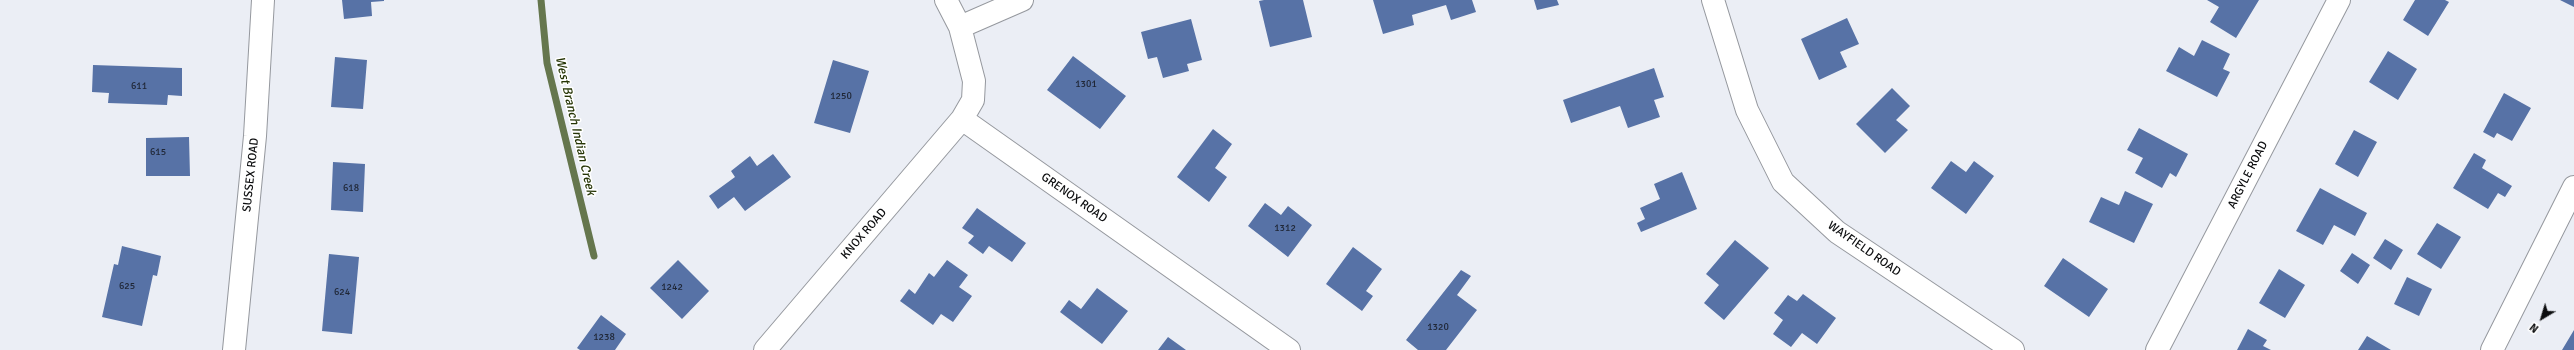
<!DOCTYPE html>
<style>
body{margin:0}
#map{position:relative;width:2574px;height:350px;overflow:hidden;background:#ebeef5;font-family:Signika,sans-serif}
canvas{display:block}
.north{position:absolute;left:2522px;top:298px;width:40px;height:40px;-webkit-text-stroke:3px #fff;paint-order:stroke;rotate:218deg;font-size:11px;font-weight:700;line-height:16px;text-align:center;color:#0c0d0f}
.north::after{content:'';display:block;margin:auto;width:14px;height:18px;background:#0c0d0f;clip-path:polygon(50% 0,100% 100%,50% 72%,0 100%)}
</style>
<div id="map">
<canvas width="2574" height="350"></canvas>
<div class="north">N</div>
</div>
<script>
const ctx = document.querySelector('canvas').getContext('2d');
ctx.lineJoin = 'round';
function toPath(rows) {
  const path = new Path2D();
  for (const r of rows) {
    path.moveTo(r[0], r[1]);
    for (let i = 2; i < r.length; i += 2) path.lineTo(r[i], r[i + 1]);
  }
  return path;
}
function strokePath(path, color, width, dash) {
  ctx.strokeStyle = color;
  ctx.lineWidth = width;
  ctx.lineCap = dash ? 'butt' : 'round';
  ctx.setLineDash(dash || []);
  ctx.stroke(path);
}
function paint(path, color) {
  ctx.fillStyle = color;
  ctx.fill(path, 'evenodd');
}
function write(font, color, halo, rows, align = 'center') {
  ctx.font = font + ' Signika,sans-serif';
  ctx.lineWidth = 3;
  ctx.setLineDash([]);
  ctx.textBaseline = 'middle';
  ctx.strokeStyle = halo;
  ctx.fillStyle = color;
  for (const [text, x, y, turn = 0] of rows) {
    ctx.save();
    ctx.translate(x, y);
    ctx.rotate((+turn || 0) * Math.PI / 180);
    ctx.textAlign = isNaN(turn) ? turn : align;
    if (halo) ctx.strokeText(text, 0, 0);
    ctx.fillText(text, 0, 0);
    ctx.restore();
  }
}
const stream = toPath([
 [541,0,547,63,594,256]
]);
const building = toPath([
 [342,0,384,0,384,1,371,2,372,16,344,19],
 [1264,0,1303,0,1312,37,1270,47,1259,1],
 [1373,0,1472,0,1476,12,1451,20,1446,5,1412,15,1414,25,1383,34],
 [1534,0,1557,0,1559,5,1537,10],
 [2207,0,2259,0,2236,38,2210,22,2219,7],
 [2415,0,2445,0,2449,2,2428,36,2403,20],
 [2560,0,2574,0,2574,7],
 [1847,18,1859,44,1840,52,1847,67,1819,80,1801,39],
 [1191,19,1202,60,1187,64,1189,71,1163,78,1157,57,1148,59,1141,32],
 [2202,40,2230,54,2223,69,2230,72,2217,97,2166,71,2179,47,2194,56],
 [2388,51,2417,69,2398,100,2369,82],
 [1073,56,1126,96,1100,129,1047,90],
 [335,57,367,60,363,109,331,107],
 [833,60,869,71,850,133,814,123],
 [93,65,182,68,182,96,168,95,167,105,108,103,109,93,92,92],
 [1654,68,1664,97,1654,100,1660,117,1628,128,1620,106,1571,123,1563,100],
 [1892,88,1910,106,1896,120,1908,130,1885,153,1856,124],
 [2504,93,2531,108,2512,141,2497,133,2494,138,2483,132],
 [2139,128,2188,154,2176,177,2170,173,2162,188,2135,173,2143,158,2127,150],
 [1213,129,1232,144,1215,168,1227,177,1209,202,1177,177],
 [2354,130,2377,142,2358,177,2335,164],
 [189,137,190,176,146,176,146,138],
 [2474,153,2486,160,2482,168,2512,186,2505,197,2498,193,2488,209,2453,188],
 [773,154,791,177,745,211,734,197,718,209,709,196,735,177,731,171,750,156,757,166],
 [1951,161,1966,172,1974,161,1994,176,1966,214,1931,188],
 [333,162,365,164,363,212,331,210],
 [1682,172,1697,209,1641,232,1637,223,1645,219,1640,208,1660,199,1654,184],
 [2320,188,2367,213,2355,236,2334,225,2323,245,2296,231],
 [2125,191,2153,204,2134,243,2089,222,2101,197,2119,205],
 [1265,203,1281,215,1288,206,1312,225,1288,257,1248,226],
 [977,208,1026,243,1012,262,989,246,983,254,968,243,974,236,962,228],
 [2437,223,2461,237,2441,269,2417,254],
 [2385,239,2403,250,2391,270,2373,258],
 [1735,240,1769,268,1724,320,1704,303,1719,285,1706,274],
 [122,246,161,256,157,276,153,275,142,326,102,317,114,264,118,265],
 [1353,247,1382,269,1366,291,1373,296,1362,311,1326,284],
 [2352,253,2370,265,2358,284,2340,271],
 [329,254,359,257,352,334,322,331],
 [2063,258,2108,289,2089,317,2044,286],
 [678,260,709,291,682,319,650,288],
 [947,260,968,275,959,287,972,296,953,322,941,314,933,325,900,301,909,289,915,294,929,273,934,277],
 [2279,269,2305,285,2285,318,2259,303],
 [1461,270,1471,276,1457,295,1477,310,1446,350,1418,350,1406,340],
 [2407,277,2432,289,2419,316,2394,304],
 [1097,288,1128,311,1102,344,1060,312,1069,300,1081,309],
 [1803,294,1836,318,1817,344,1802,333,1791,347,1773,334,1783,320,1774,313,1788,295,1797,301],
 [601,315,626,334,615,350,580,350,577,348],
 [2248,329,2267,340,2263,346,2271,350,2237,350],
 [2574,330,2574,350,2562,350],
 [2367,336,2391,350,2358,350],
 [1168,337,1186,350,1158,350]
]);
const street = toPath([
 [946,0,960,27,974,81,973,100,962,119,1289,350],
 [1713,0,1747,110,1783,182,1837,232,2013,350],
 [960,27,1022,0],
 [234,350,255,136,263,0],
 [765,350,962,119],
 [2492,350,2574,187]
]);
const secondary = toPath([
 [2157,350,2339,0]
]);
const numberNames = [
 ["1301",1086,84],
 ["611",139,86],
 ["1250",841,96],
 ["615",158,152],
 ["618",351,188],
 ["1312",1285,228],
 ["625",127,286],
 ["1242",672,287],
 ["624",342,292],
 ["1320",1438,327],
 ["1238",604,337]
];
const streetNames = [
 ["SUSSEX ROAD",251,175,-84],
 ["ARGYLE ROAD",2248,175,-63],
 ["GRENOX ROAD",1074,198,35],
 ["KNOX ROAD",864,234,-49],
 ["WAYFIELD ROAD",1864,249,35]
];
const waterNames = [
 ["West Branch Indian Creek",575,126,77]
];
strokePath(stream, '#65764d', 7);
paint(building, '#5772a6');
strokePath(street, '#95989e', 24);
strokePath(secondary, '#95989e', 24);
strokePath(street, '#fff', 22);
strokePath(secondary, '#fff', 22);
write('10px', '#1f2635', null, numberNames);
write('12px', '#0c0d0f', '#fff', streetNames);
write('italic 13px', '#253405', '#fff', waterNames);
</script>
